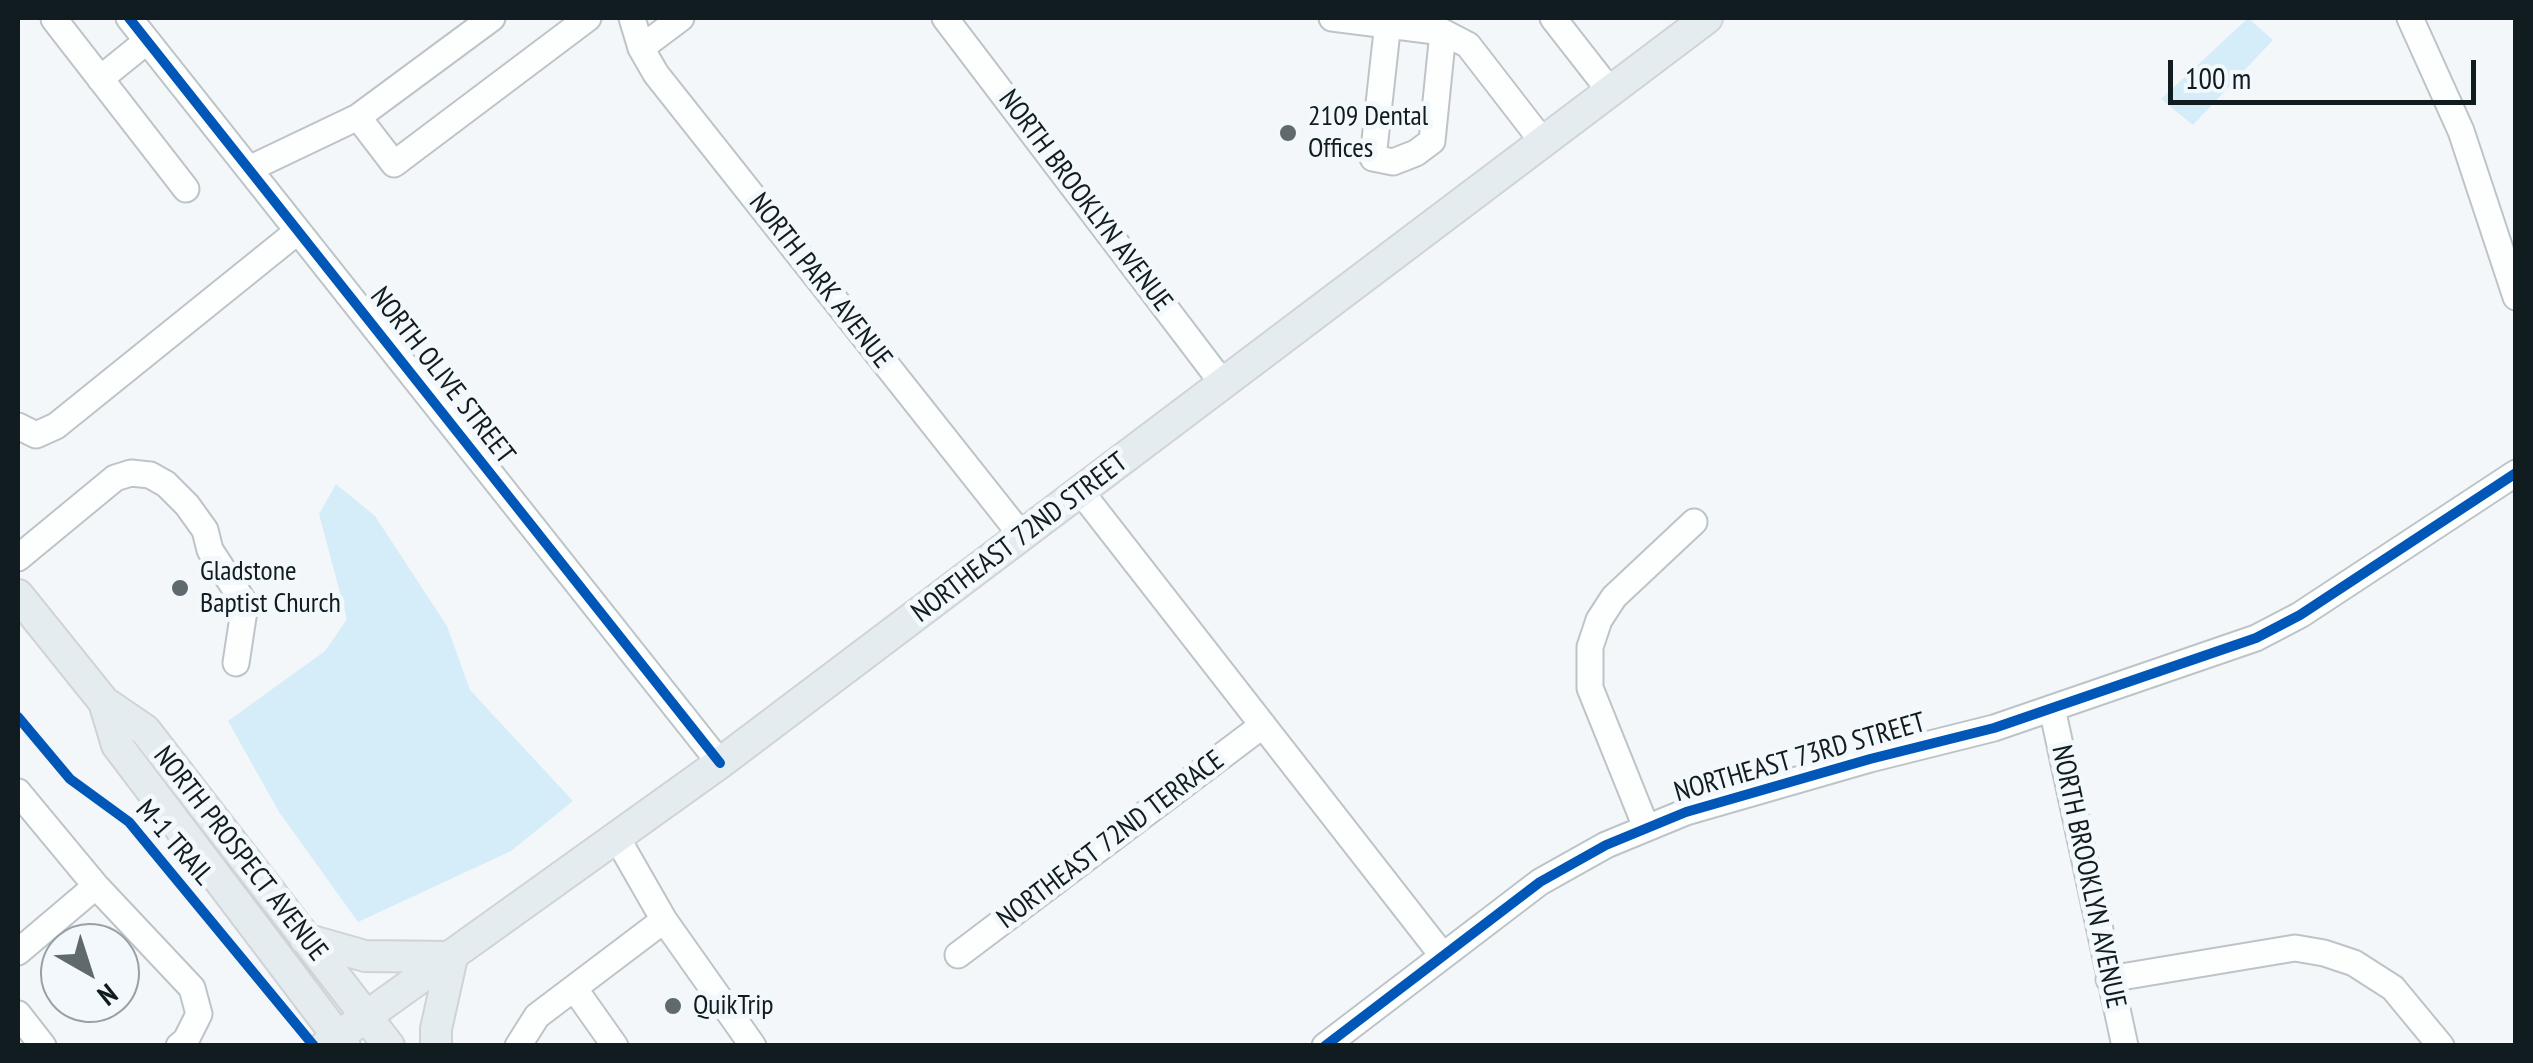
<!DOCTYPE html>
<style>
body{margin:0}
#map{position:relative;width:2533px;height:1063px;overflow:hidden;background:#f4f7f9;font-family:"PT Sans Narrow",sans-serif}
canvas{display:block}
.frame{position:absolute;inset:0;border:20px solid #111c21;pointer-events:none}
.north{position:absolute;left:40px;top:923px;width:100px;height:100px;box-sizing:border-box;background:#f2f8fb;border:2px solid #98a0a4;border-radius:50%;rotate:141deg;font-size:28px;font-weight:700;line-height:40px;text-align:center;color:#111c21}
.north::after{content:'';display:block;margin:auto;width:35px;height:45px;background:#60696d;clip-path:polygon(50% 0,100% 100%,50% 72%,0 100%)}
.scale{position:absolute;left:2168px;top:60px;width:308px;height:45px;box-sizing:border-box;border:5px solid #111c21;border-top:0;padding-left:12px;font-size:30px;line-height:35px;white-space:nowrap;color:#111c21;-webkit-text-stroke:8px #f2f8fb;paint-order:stroke}
</style>
<div id="map">
<canvas width="2533" height="1063"></canvas>
<div class="frame"></div>
<div class="north">N</div>
<div class="scale">100 m</div>
</div>
<script>
const ctx = document.querySelector('canvas').getContext('2d');
ctx.lineJoin = 'round';
function paint(path, color) {
  ctx.fillStyle = color;
  ctx.fill(path, 'evenodd');
}
function toPath(rows) {
  const path = new Path2D();
  for (const r of rows) {
    path.moveTo(r[0], r[1]);
    for (let i = 2; i < r.length; i += 2) path.lineTo(r[i], r[i + 1]);
  }
  return path;
}
function strokePath(path, color, width, dash) {
  ctx.strokeStyle = color;
  ctx.lineWidth = width;
  ctx.lineCap = dash ? 'butt' : 'round';
  ctx.setLineDash(dash || []);
  ctx.stroke(path);
}
function write(font, color, halo, rows, align = 'center') {
  ctx.font = font + ' "PT Sans Narrow",sans-serif';
  ctx.lineWidth = 10;
  ctx.setLineDash([]);
  ctx.textBaseline = 'middle';
  ctx.strokeStyle = halo;
  ctx.fillStyle = color;
  for (const [text, x, y, turn = 0] of rows) {
    ctx.save();
    ctx.translate(x, y);
    ctx.rotate((+turn || 0) * Math.PI / 180);
    ctx.textAlign = isNaN(turn) ? turn : align;
    if (halo) ctx.strokeText(text, 0, 0);
    ctx.fillText(text, 0, 0);
    ctx.restore();
  }
}
const green = toPath([
 [2248,18,2273,40,2193,125,2161,99],
 [336,484,375,516,447,626,470,690,573,801,511,851,358,922,279,812,228,721,325,651,347,619,319,514]
]);
const minor = toPath([
 [129,18,720,763],
 [632,18,641,48,656,74,1022,536],
 [945,18,1224,385],
 [1332,18,1443,32,1468,45,1543,142],
 [1553,18,1610,91],
 [2410,18,2461,131,2516,297],
 [54,19,186,189],
 [1388,22,1373,158,1393,162,1416,153,1432,141,1443,32],
 [641,48,681,18],
 [100,79,147,41],
 [358,117,394,164,588,18],
 [249,169,358,117,492,18],
 [18,426,36,435,56,426,298,231],
 [1081,492,1443,956],
 [18,558,115,478,131,473,150,475,166,484,187,505,205,530,210,550,245,604,236,663],
 [2052,708,2125,1046],
 [18,792,96,886,192,988,199,1014,186,1040,179,1046],
 [1646,827,1590,688,1590,647,1599,620,1614,597,1694,522],
 [617,838,664,920,753,1046],
 [18,952,96,886],
 [958,955,1263,725],
 [2109,979,2295,948,2324,953,2354,963,2393,988,2441,1046],
 [574,988,615,1046],
 [18,1014,43,1046],
 [518,1046,537,1016,664,920],
 [1325,1046,1540,882,1606,845,1686,812,1870,759,1994,728,2256,638,2300,615,2516,473]
]);
const major = toPath([
 [18,595,104,702,145,730,389,1046],
 [104,702,117,745,345,1046],
 [305,939,365,956,452,957],
 [325,1046,720,763,1707,18],
 [436,1046,436,1029,452,957]
]);
const cycleway = toPath([
 [129,18,720,763],
 [18,717,70,779,129,822,314,1046],
 [1325,1046,1540,882,1606,845,1686,812,1870,759,1994,728,2256,638,2300,615,2516,473]
]);
const markers = [
 [1288,133,10,"#60696d"],
 [180,588,10,"#60696d"],
 [673,1006,10,"#60696d"]
];
const poiNames = [
 ["2109 Dental",1308,117],
 ["Offices",1308,149],
 ["Gladstone",200,572],
 ["Baptist Church",200,604],
 ["QuikTrip",693,1006]
];
const streetNames = [
 ["NORTH BROOKLYN AVENUE",1085,201,53],
 ["NORTH PARK AVENUE",820,281,52],
 ["NORTH OLIVE STREET",442,376,52],
 ["NORTHEAST 72ND STREET",1020,538,-37],
 ["NORTHEAST 73RD STREET",1800,758,-16],
 ["NORTHEAST 72ND TERRACE",1111,840,-37],
 ["M-1 TRAIL",174,843,49],
 ["NORTH PROSPECT AVENUE",240,854,52],
 ["NORTH BROOKLYN AVENUE",2088,877,78]
];
paint(green, '#d5edf8');
strokePath(minor, '#bdc4c8', 29);
strokePath(major, '#d0d3d5', 34);
strokePath(minor, '#fdfefe', 25);
strokePath(major, '#e4ecf0', 30);
strokePath(cycleway, '#0057b8', 10);
for (const [x, y, r, color] of markers) {
  const dot = new Path2D();
  dot.arc(x, y, r, 0, 2 * Math.PI);
  ctx.fillStyle = color;
  ctx.fill(dot);
  strokePath(dot, '#f2f8fb', 4);
}
write('28px', '#111c21', '#f2f8fb', poiNames, 'left');
write('28px', '#111c21', '#f2f8fb', streetNames);
</script>
